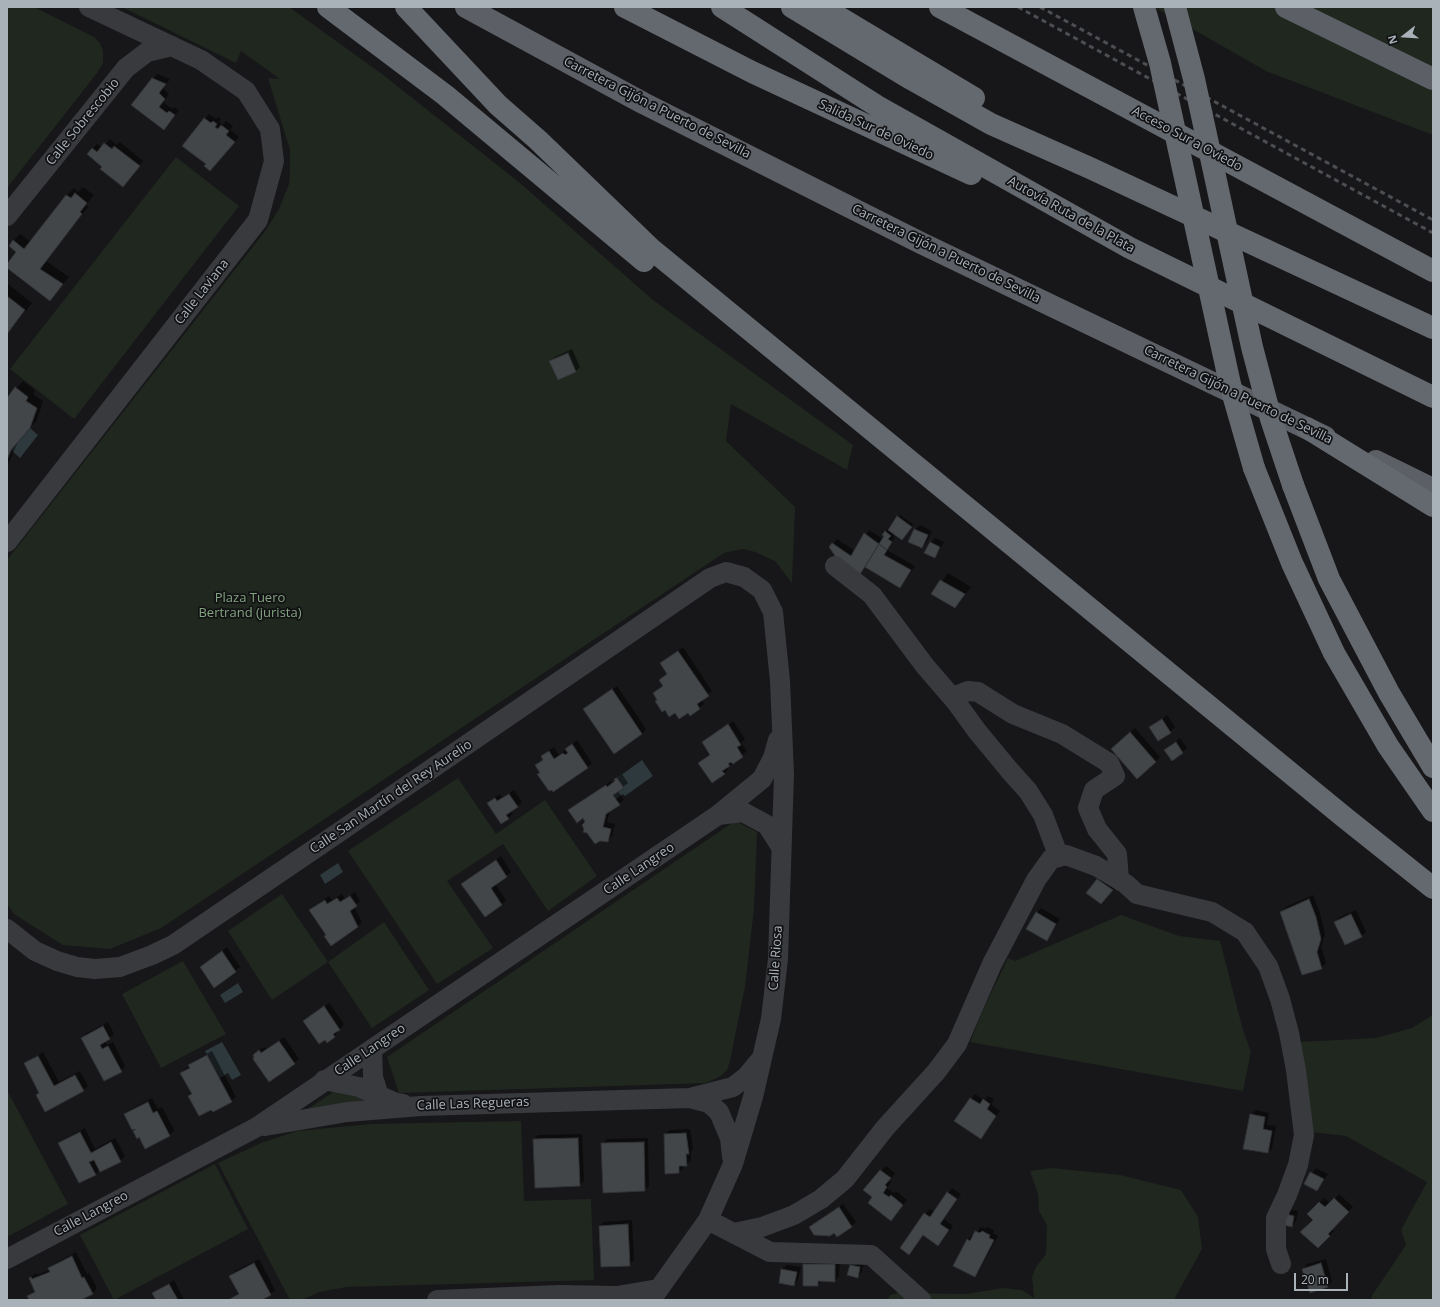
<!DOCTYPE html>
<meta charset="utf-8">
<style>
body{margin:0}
#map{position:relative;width:1440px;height:1307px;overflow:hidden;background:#171719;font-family:"Open Sans",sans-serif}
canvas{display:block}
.frame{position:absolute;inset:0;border:8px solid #a9b1b9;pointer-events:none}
.north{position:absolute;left:1384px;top:16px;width:40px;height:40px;-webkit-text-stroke:3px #121214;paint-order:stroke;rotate:253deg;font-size:11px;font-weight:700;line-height:16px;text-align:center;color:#a9b1b9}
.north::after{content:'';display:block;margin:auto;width:14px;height:18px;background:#a9b1b9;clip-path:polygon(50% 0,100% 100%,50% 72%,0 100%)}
.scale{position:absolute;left:1294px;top:1273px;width:54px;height:18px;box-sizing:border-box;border:2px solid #a9b1b9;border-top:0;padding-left:5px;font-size:12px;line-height:14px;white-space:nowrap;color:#a9b1b9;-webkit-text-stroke:3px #121214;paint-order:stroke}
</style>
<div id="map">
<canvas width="1440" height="1307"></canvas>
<div class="frame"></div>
<div class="north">N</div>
<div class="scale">20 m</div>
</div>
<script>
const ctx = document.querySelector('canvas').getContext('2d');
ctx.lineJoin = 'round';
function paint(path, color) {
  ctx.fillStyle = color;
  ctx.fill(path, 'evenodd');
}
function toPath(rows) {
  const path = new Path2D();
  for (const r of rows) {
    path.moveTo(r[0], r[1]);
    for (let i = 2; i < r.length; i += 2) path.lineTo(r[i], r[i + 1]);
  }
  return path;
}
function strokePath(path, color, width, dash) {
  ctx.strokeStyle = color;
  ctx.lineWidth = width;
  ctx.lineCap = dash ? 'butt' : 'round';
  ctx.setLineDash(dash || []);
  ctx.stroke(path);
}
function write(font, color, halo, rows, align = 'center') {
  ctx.font = font + ' "Open Sans",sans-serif';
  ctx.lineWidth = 3.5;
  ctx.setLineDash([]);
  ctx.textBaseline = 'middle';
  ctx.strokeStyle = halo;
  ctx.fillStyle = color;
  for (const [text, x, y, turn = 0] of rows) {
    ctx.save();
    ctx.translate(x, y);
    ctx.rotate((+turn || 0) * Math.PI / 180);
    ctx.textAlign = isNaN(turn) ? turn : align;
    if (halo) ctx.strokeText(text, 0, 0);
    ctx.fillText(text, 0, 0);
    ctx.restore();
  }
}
const green = toPath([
 [7,7,34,7,94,37,100,43,103,51,103,63,97,73,7,188],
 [122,7,289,7,382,74,520,183,653,300,853,445,847,470,731,404,726,441,795,507,792,583,775,561,755,552,743,549,724,553,161,928,110,949,63,945,14,914,7,904,7,560,266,230,279,209,289,184,290,171,290,150,268,78,280,79,241,51,236,63],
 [1154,7,1433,7,1433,135,1266,71],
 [176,157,239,206,74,419,10,369],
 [458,778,496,834,545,800,597,876,548,911,503,844,447,881,493,948,437,984,348,851],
 [735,821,757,832,754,909,745,987,730,1061,727,1070,721,1076,706,1083,399,1093,387,1057],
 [282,894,328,962,384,922,429,990,372,1028,328,962,272,1000,228,931],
 [1121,915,1179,936,1220,941,1243,1030,1251,1052,1243,1091,970,1042,983,1010,1008,958,1015,961],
 [183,961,226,1034,161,1068,122,994],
 [1433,1015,1433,1300,1372,1300,1371,1297,1406,1245,1401,1230,1427,1182,1346,1136,1311,1132,1299,1042,1376,1038,1412,1028],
 [7,1090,68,1204,7,1237],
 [335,1091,370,1100,306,1110],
 [521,1121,524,1201,591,1199,594,1280,347,1287,319,1292,302,1300,290,1300,218,1163,261,1143,297,1131,371,1124],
 [215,1164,248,1229,114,1300,80,1235],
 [1052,1168,1120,1175,1181,1190,1198,1217,1202,1249,1175,1298,1176,1300,887,1300,890,1295,898,1293,966,1294,1003,1288,1022,1290,1034,1298,1032,1277,1036,1267,1046,1254,1047,1225,1039,1211,1038,1194,1030,1171]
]);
const water = toPath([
 [30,428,38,435,20,458,11,450],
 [642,760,653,776,625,796,623,794,616,799,613,795,624,788,617,778],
 [338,863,343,872,325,884,320,875],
 [238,983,243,992,225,1003,220,995],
 [222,1042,241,1075,232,1080,228,1073,220,1078,205,1051]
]);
const shadow = toPath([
 [157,74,170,79,163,88,169,94,163,102,172,109,174,107,179,110,168,124,132,104],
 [209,114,216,119,218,117,221,119,219,122,223,125,226,121,233,126,230,130,239,137,215,165,207,164,184,146],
 [110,139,117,145,120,142,143,161,127,181,104,167,88,154,97,144,102,148],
 [83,187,94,195,86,205,88,207,46,261,69,277,50,300,7,267,18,252,13,241,20,234,31,242,67,195,74,188,78,192],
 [8,284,32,303,7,334,7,285],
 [572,349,580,367,576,371,550,361,555,357],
 [23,381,35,390,33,394,43,401,37,420,18,442,7,466,7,399],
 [900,515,913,524,904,537,893,533,892,534,895,537,887,550,915,566,900,587,866,566,859,575,833,544,837,539,855,551,869,530,883,539,885,536,883,534],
 [920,525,932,531,926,543,922,547,915,530],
 [935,538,944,542,935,557,925,552],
 [948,573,971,587,955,607,933,594],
 [683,647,712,691,702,700,704,704,690,715,688,712,676,712,658,700,654,693,664,685,660,680,667,673,661,663],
 [617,686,646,729,642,734,585,709],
 [1167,715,1175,727,1170,732,1152,727],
 [733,721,745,739,741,743,747,751,727,767,728,769,724,774,699,763,711,754,703,742],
 [1135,728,1160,757,1155,762,1116,745],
 [1180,738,1187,748,1172,760,1165,750],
 [577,740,592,763,587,768,541,772,536,765,544,759,542,757,547,752,554,747,559,755],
 [622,774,628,783,618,791,624,800,610,810,607,822,615,824,612,836,607,841,586,821,574,806,611,781,612,783,616,780],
 [514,790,522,802,511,811,513,814,502,823,488,803,500,794,502,798],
 [501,856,511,872,495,884,506,900,502,904,462,884],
 [1102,875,1117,885,1101,903,1088,893],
 [355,892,360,901,354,907,362,922,358,926,327,934,310,910,329,896,332,900,342,894,345,899],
 [1313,895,1320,913,1325,934,1321,947,1326,963,1321,968,1281,912,1286,907],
 [1041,908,1060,919,1046,940,1037,913],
 [1356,910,1366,932,1361,936,1335,922,1340,917],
 [227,947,240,967,214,986,201,967],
 [329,1003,344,1024,335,1036,327,1041,305,1021],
 [108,1022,114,1034,105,1041,107,1045,113,1042,125,1066,121,1071,82,1038,87,1033],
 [284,1037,299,1059,269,1081,258,1051,264,1047,266,1049],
 [212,1051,236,1097,231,1101,190,1096,192,1094,181,1073,194,1061],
 [43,1052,59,1082,80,1071,88,1086,83,1091,37,1095,40,1092,25,1064],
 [975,1094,984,1100,988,1096,994,1099,991,1104,1000,1111,981,1138,971,1099],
 [152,1098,158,1109,162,1107,174,1130,170,1135,145,1147,125,1114,130,1110],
 [1256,1110,1269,1113,1267,1125,1276,1126,1272,1148,1268,1152,1251,1115],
 [85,1128,95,1149,115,1138,125,1156,120,1161,100,1169,96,1174,80,1182,60,1144,64,1139],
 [690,1129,693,1149,691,1151,691,1160,686,1165,683,1165,683,1168,679,1172,665,1134,670,1130],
 [582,1134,584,1181,580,1185,534,1139,538,1135],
 [648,1138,649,1186,645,1190,602,1144,607,1139],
 [886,1166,895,1173,889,1181,891,1182,887,1188,894,1193,896,1191,907,1200,895,1215,864,1190],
 [1316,1168,1328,1174,1317,1190,1305,1184],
 [952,1188,961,1194,944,1219,953,1226,943,1240,938,1244,924,1235,909,1254,901,1248,925,1214,930,1209,934,1212],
 [1339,1194,1353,1207,1331,1229,1334,1231,1318,1247,1314,1220,1308,1214,1324,1198,1330,1203],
 [843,1204,856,1222,851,1226,835,1232,815,1223],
 [1292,1210,1298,1211,1296,1221,1292,1226,1287,1214],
 [632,1220,634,1260,629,1265,600,1226,604,1222],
 [981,1227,985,1229,987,1227,994,1230,993,1233,998,1236,979,1271,975,1276,967,1240,972,1235,974,1236],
 [76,1252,87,1274,89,1273,97,1288,93,1293,78,1300,30,1300,28,1296,36,1290,30,1278,36,1273,37,1275,50,1270,49,1268,54,1264],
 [259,1259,275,1290,263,1300,229,1300,239,1293,230,1276,235,1271],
 [1326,1259,1332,1282,1327,1286,1303,1269,1307,1264],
 [809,1260,840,1260,839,1276,835,1281,823,1280,818,1285,804,1285,804,1264],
 [855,1261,864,1263,862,1272,857,1276,851,1266],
 [787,1265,801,1267,798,1280,794,1285,780,1282,782,1269],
 [174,1280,184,1300,157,1300,154,1293]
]);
const building = toPath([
 [152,78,166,84,159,93,165,99,159,107,167,113,169,111,175,115,164,130,131,105,152,78],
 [204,118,211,123,213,121,217,124,215,127,218,129,221,125,229,131,226,135,235,142,210,171,204,166,206,164,182,146,204,118],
 [104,143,112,149,114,146,140,166,123,187,100,169,102,167,87,154,92,148,97,152,104,143],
 [75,193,87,203,80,212,82,214,40,269,63,284,50,301,7,268,7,264,16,252,9,246,13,240,24,249,66,195,71,198,75,193],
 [7,296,25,310,7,334,7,296],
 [568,353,576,372,558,380,549,361,568,353],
 [15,387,28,397,26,401,37,408,30,428,11,450,7,460,7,398,15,387],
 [897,516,912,527,902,540,888,530,897,516],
 [914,529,928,535,922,548,908,542,914,529],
 [885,531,891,536,888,539,892,542,887,550,879,544,884,536,882,535,885,531],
 [864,533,879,544,859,576,840,563,829,547,832,543,851,556,864,533],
 [930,542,940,547,935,558,924,553,930,542],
 [879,544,887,550,884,555,911,570,900,588,865,567,879,544],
 [940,580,965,594,955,608,931,594,940,580],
 [678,651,709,696,697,704,700,709,690,716,688,713,679,719,675,713,669,717,665,710,662,712,655,701,657,700,653,693,663,686,659,680,667,674,660,663,678,651],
 [612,689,642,734,614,754,583,709,612,689],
 [1162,719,1171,733,1158,741,1149,727,1162,719],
 [728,724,741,745,737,747,743,757,733,764,731,762,728,764,730,766,722,771,725,774,712,783,698,763,710,755,702,742,728,724],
 [1130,732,1156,762,1137,779,1111,749,1130,732],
 [1176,742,1183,753,1172,761,1164,750,1176,742],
 [572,744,588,768,553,792,552,790,549,791,537,774,540,773,535,765,543,760,541,756,549,751,554,759,563,753,565,755,568,753,565,749,572,744],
 [617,778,624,788,613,795,620,805,606,814,603,827,611,829,608,842,600,841,595,844,587,833,583,832,584,829,582,825,585,822,583,818,577,823,568,810,606,785,607,787,615,781,614,779,617,778],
 [509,794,518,807,506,815,509,819,501,824,487,803,495,798,497,801,509,794],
 [496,860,507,877,491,888,502,905,485,917,461,884,496,860],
 [1097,879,1113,890,1101,904,1086,893,1097,879],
 [350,896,357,906,350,911,358,927,331,946,324,936,326,935,309,910,325,900,327,904,337,898,340,902,350,896],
 [1309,899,1316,917,1321,939,1317,952,1322,969,1302,975,1280,912,1309,899],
 [1036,912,1056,924,1047,941,1026,929,1036,912],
 [1351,914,1362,937,1345,945,1334,922,1351,914],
 [222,951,236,972,214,988,200,967,222,951],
 [324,1006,340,1030,333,1034,335,1037,327,1043,325,1040,319,1044,303,1021,324,1006],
 [103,1026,110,1039,100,1045,102,1049,108,1046,122,1072,104,1081,81,1038,103,1026],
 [279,1041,295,1064,269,1082,253,1059,254,1057,253,1055,259,1050,261,1053,279,1041],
 [207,1055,232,1102,213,1112,211,1110,199,1116,188,1096,192,1094,180,1073,190,1068,188,1065,207,1055],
 [38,1056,54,1086,75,1075,84,1091,45,1112,36,1095,39,1093,24,1063,38,1056],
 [970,1098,980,1104,983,1099,990,1104,987,1109,996,1116,981,1139,954,1121,970,1098],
 [148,1102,153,1113,157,1111,170,1136,145,1149,139,1137,137,1139,133,1131,135,1130,135,1129,132,1130,124,1114,148,1102],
 [1250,1114,1265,1117,1263,1129,1272,1131,1268,1153,1243,1149,1250,1114],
 [80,1132,91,1153,111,1142,121,1162,100,1172,94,1160,89,1162,96,1175,79,1183,58,1143,80,1132],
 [686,1133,689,1154,686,1154,687,1166,679,1166,679,1173,665,1174,664,1134,686,1133],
 [578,1138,580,1186,535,1188,533,1139,578,1138],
 [644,1142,645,1191,603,1193,601,1143,644,1142],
 [880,1170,891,1178,885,1185,887,1187,883,1193,889,1197,891,1195,903,1205,891,1221,868,1203,872,1197,863,1190,880,1170],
 [1310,1172,1324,1179,1317,1191,1304,1184,1310,1172],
 [947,1192,957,1199,940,1224,949,1230,938,1246,923,1235,909,1255,900,1248,924,1213,930,1217,947,1192],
 [1334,1198,1349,1212,1328,1234,1330,1236,1318,1248,1300,1232,1313,1220,1307,1214,1319,1202,1325,1207,1334,1198],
 [839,1207,852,1227,837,1237,834,1233,830,1236,814,1235,809,1227,839,1207],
 [1286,1214,1294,1216,1292,1227,1284,1225,1286,1214],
 [628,1224,630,1266,601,1267,599,1226,628,1224],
 [975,1231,980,1233,982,1231,990,1235,989,1238,994,1240,975,1277,953,1266,967,1239,970,1241,975,1231],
 [72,1256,82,1278,84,1277,93,1294,81,1300,29,1300,27,1296,35,1292,29,1278,31,1277,32,1279,50,1272,48,1268,72,1256],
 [254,1263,271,1295,262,1300,228,1300,239,1294,229,1276,254,1263],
 [1321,1263,1328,1287,1310,1293,1302,1269,1321,1263],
 [803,1264,835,1264,835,1282,818,1281,818,1286,803,1286,803,1264],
 [850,1265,860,1267,858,1278,847,1275,850,1265],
 [781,1269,797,1272,794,1286,779,1283,781,1269],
 [169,1284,178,1300,156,1300,152,1293,169,1284]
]);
const minor = toPath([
 [7,216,126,68,147,52,172,46],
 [7,542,258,220,274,161,270,129,246,91,201,60,89,7],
 [835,566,872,595,925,666,956,702,977,731,1010,771,1028,791,1043,815,1059,857],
 [956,702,960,694,968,691,978,692,1013,714,1062,734,1109,763,1115,776,1094,790,1088,808,1097,829,1117,854,1119,880],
 [718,815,743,812,767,825,781,847],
 [7,929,35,951,57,961,77,967,95,969,120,967,152,955,173,945,332,837,710,578,726,572,744,577,762,590,773,612,780,681,784,774,778,959,771,1019,753,1097,733,1164,708,1220,651,1300],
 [372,1049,373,1077,379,1096],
 [324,1080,359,1087,396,1103,403,1104],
 [690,1098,709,1103,719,1112,730,1138,732,1157],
 [265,1126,347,1112,421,1106,690,1098,733,1087,747,1076,762,1058],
 [708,1220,770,1252,871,1255,921,1300],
 [734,1233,762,1227,794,1215,821,1199,845,1179,885,1128,936,1072,957,1044,992,964,1036,880,1051,859,1066,855,1096,866,1126,884,1137,894,1212,912,1245,932,1268,966,1280,999,1289,1033,1296,1070,1304,1135,1298,1165,1287,1195,1276,1218,1276,1249,1281,1264],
 [7,1259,257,1127,718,815,762,779,773,758,778,740],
 [437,1300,559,1295,617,1296,658,1289]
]);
const trunk = toPath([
 [466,7,643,103,921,243,1325,437],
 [1286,7,1433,79],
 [1376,461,1433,489]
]);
const motorway = toPath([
 [328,7,445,95,644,261],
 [406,7,498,105,538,140,650,248,1344,817,1433,888],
 [625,7,752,72,971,174],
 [722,7,877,106,1130,248,1433,397],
 [792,7,911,79,991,124,1090,168,1433,328],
 [822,7,974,98],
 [940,7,1433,271],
 [1307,428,1433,506],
 [1254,468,1292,563,1334,653,1388,746,1433,811],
 [1293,485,1329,579,1389,693,1433,767]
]);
const rail = toPath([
 [1018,7,1433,233],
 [1040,7,1433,220]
]);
const motorwayBridge = toPath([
 [1144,7,1160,63,1230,384,1254,468],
 [1175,7,1194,79,1252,347,1271,419,1293,485]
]);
const streetNames = [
 ["Carretera Gijón a Puerto de Sevilla",657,108,27],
 ["Calle Sobrescobio",83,122,-51],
 ["Salida Sur de Oviedo",876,130,25],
 ["Acceso Sur a Oviedo",1187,139,28],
 ["Autovía Ruta de la Plata",1071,215,29],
 ["Carretera Gijón a Puerto de Sevilla",946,254,26],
 ["Calle Laviana",202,292,-52],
 ["Carretera Gijón a Puerto de Sevilla",1238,395,26],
 ["Calle San Martín del Rey Aurelio",391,797,-34],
 ["Calle Langreo",639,869,-34],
 ["Calle Riosa",776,958,-86],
 ["Calle Langreo",370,1050,-34],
 ["Calle Las Regueras",473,1104,-2],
 ["Calle Langreo",91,1214,-28]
];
const parkNames = [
 ["Plaza Tuero",250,598],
 ["Bertrand (jurista)",250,613]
];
paint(green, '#1f271f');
paint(water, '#2d393d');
paint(shadow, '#0007');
paint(building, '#434649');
strokePath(building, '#313235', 1);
strokePath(minor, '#383a3e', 20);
strokePath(trunk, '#5c6066', 22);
strokePath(motorway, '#64696f', 22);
strokePath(rail, '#4b4e53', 3, [5, 4]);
strokePath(motorwayBridge, '#64696f', 22);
write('13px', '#a9b1b9', '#121214', streetNames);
write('13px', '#83a480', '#121214', parkNames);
</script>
